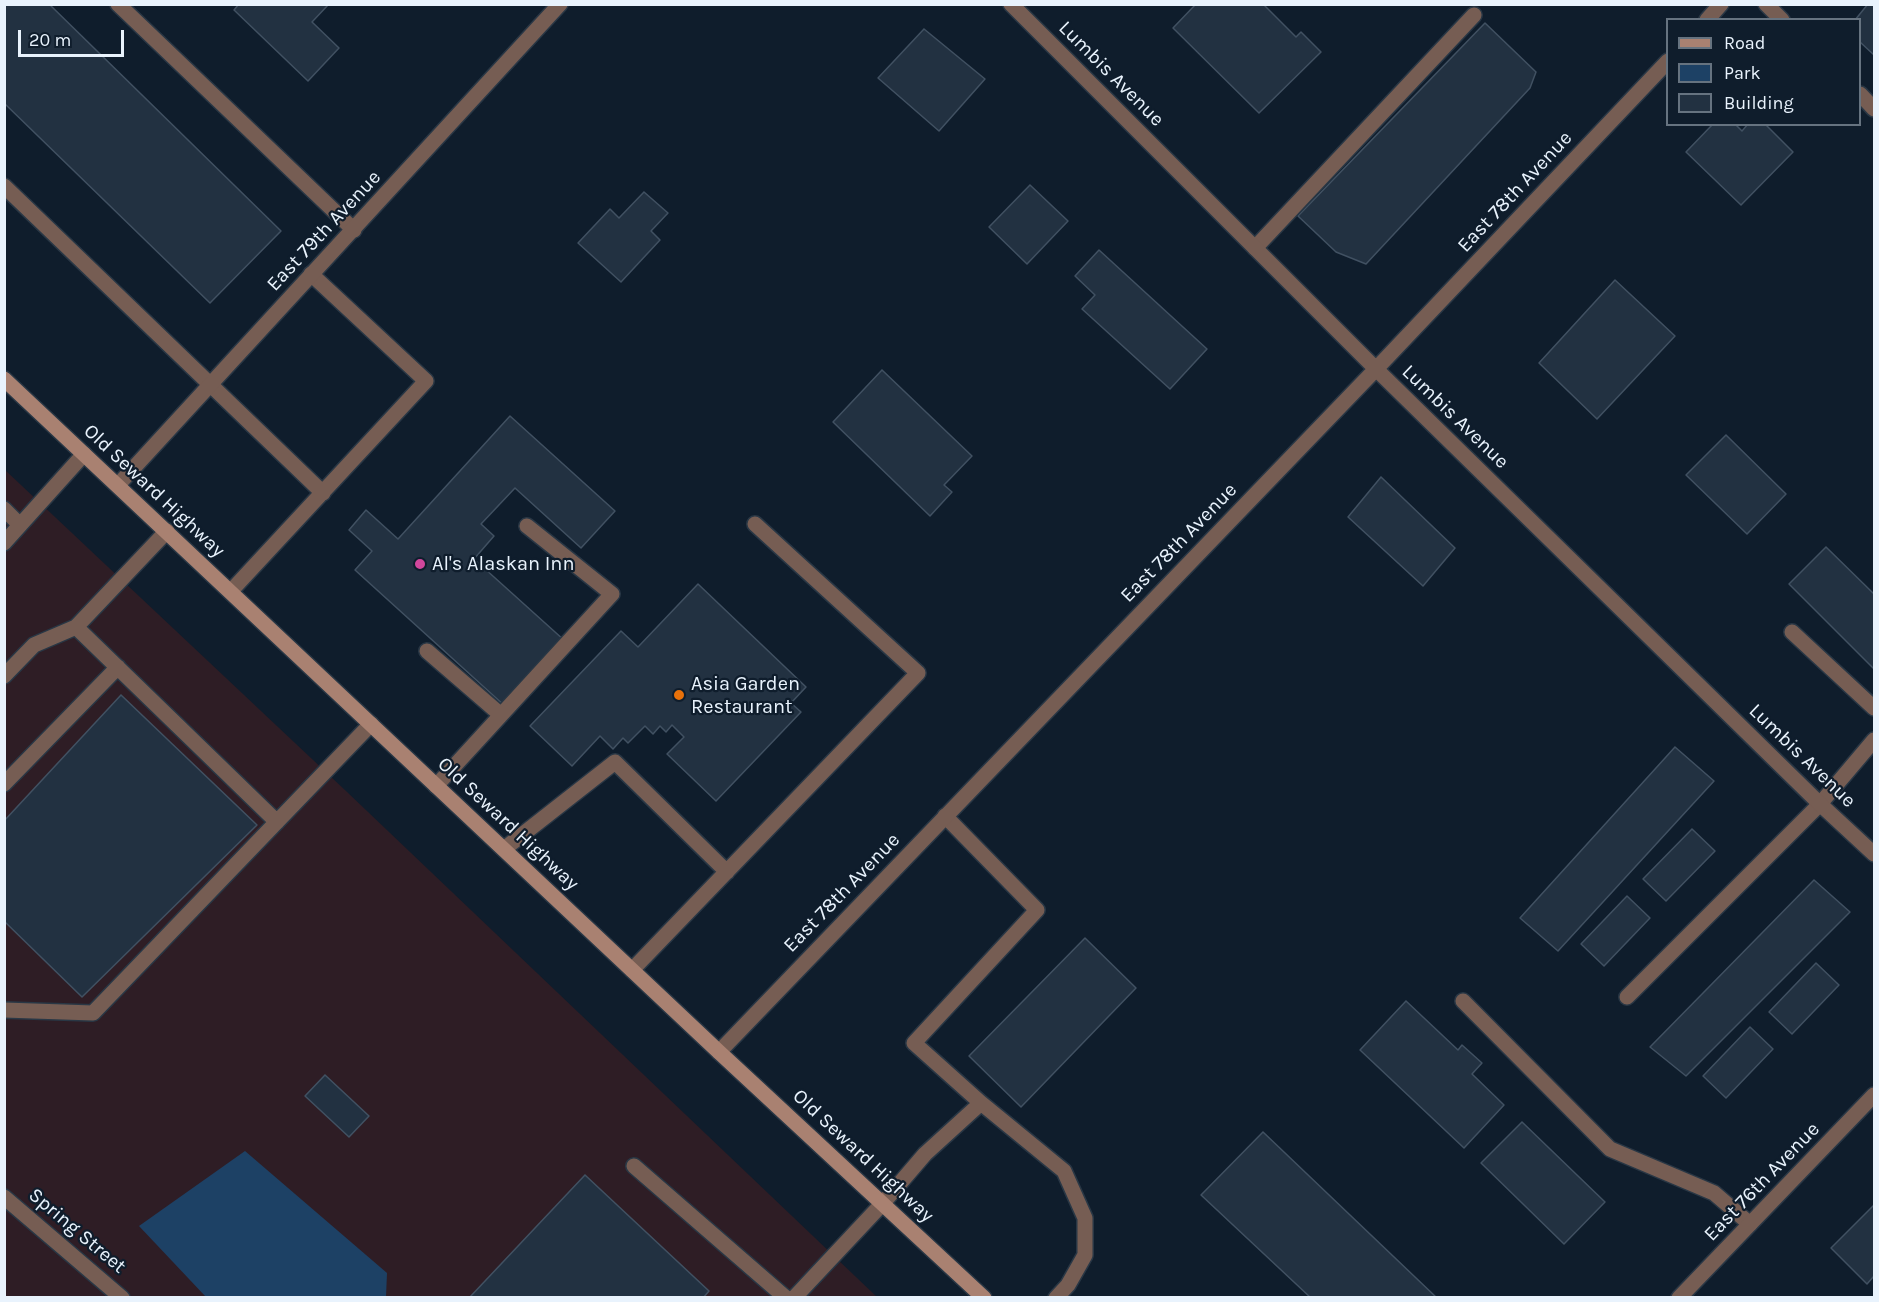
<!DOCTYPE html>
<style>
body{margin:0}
#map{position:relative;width:1879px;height:1302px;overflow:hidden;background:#0f1d2c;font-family:Karla,sans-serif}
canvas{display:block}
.frame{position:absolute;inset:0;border:6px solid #e9f3fd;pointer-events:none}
.legend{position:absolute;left:1666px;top:18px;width:195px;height:108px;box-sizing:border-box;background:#0f1d2c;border:2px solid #667380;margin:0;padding:8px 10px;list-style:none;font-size:18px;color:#e9f3fd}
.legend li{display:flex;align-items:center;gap:12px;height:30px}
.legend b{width:30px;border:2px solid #667380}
.scale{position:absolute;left:18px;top:30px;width:106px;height:27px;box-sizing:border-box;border:3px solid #e9f3fd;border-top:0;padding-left:8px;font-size:18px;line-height:21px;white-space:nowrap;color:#e9f3fd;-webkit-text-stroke:4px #0f1d2c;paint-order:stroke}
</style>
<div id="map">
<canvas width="1879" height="1302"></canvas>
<div class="frame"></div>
<ul class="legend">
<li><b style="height:8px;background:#a98171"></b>Road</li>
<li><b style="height:16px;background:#1d4165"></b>Park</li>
<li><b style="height:16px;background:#223141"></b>Building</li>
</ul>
<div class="scale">20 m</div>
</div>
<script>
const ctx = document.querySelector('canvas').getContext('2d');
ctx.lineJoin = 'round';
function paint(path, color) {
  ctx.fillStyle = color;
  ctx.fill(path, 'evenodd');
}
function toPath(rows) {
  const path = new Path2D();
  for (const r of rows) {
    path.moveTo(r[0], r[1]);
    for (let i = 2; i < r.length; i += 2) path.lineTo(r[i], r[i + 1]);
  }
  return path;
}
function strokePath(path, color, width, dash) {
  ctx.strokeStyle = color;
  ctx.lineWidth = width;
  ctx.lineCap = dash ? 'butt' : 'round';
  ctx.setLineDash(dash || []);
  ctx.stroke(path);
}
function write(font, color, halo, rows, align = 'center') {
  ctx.font = font + ' Karla,sans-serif';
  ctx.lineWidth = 4.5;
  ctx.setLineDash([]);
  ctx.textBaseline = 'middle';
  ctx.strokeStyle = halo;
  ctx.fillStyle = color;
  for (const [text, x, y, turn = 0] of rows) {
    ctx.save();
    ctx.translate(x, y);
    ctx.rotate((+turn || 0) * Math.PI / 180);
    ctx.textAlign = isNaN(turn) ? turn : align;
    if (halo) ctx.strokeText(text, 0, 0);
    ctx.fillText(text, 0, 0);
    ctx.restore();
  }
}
const industrial = toPath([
 [4,469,346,791,877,1297,5,1297]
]);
const green = toPath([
 [245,1151,387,1273,386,1297,206,1297,139,1226]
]);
const building = toPath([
 [4,4,49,4,281,231,210,303,4,103,4,4],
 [239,4,329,4,312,22,339,48,308,81,234,10,239,4],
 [1196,4,1263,4,1296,37,1301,32,1321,52,1259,113,1173,28,1196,4],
 [1868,4,1874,4,1874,55,1860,42,1860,20,1855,20,1868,4],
 [1485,23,1536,72,1530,88,1366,264,1336,252,1298,216,1485,23],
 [924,29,985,79,939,131,878,78,924,29],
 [1713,124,1735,124,1742,131,1748,124,1765,124,1793,152,1741,205,1686,152,1713,124],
 [1030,185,1068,221,1027,264,989,227,1030,185],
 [644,192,668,213,651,231,660,240,621,282,578,243,610,209,619,218,644,192],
 [1099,250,1207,349,1170,389,1082,309,1095,295,1075,276,1099,250],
 [1615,280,1675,336,1597,419,1539,363,1615,280],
 [882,370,972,456,944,485,952,492,930,516,833,422,882,370],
 [510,416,615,511,581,548,515,488,481,524,494,536,474,559,565,641,506,707,355,570,372,551,349,530,366,510,398,539,510,416],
 [1726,435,1786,494,1747,534,1686,475,1726,435],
 [1381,477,1455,548,1423,586,1348,517,1381,477],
 [1826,547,1874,594,1874,669,1789,584,1826,547],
 [698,584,806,687,791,703,801,712,716,801,667,754,684,737,672,725,666,732,660,726,653,734,645,726,628,743,623,738,613,749,600,736,572,766,530,726,621,631,638,647,698,584],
 [121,695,257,825,82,997,4,921,4,821,121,695],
 [1675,747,1714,781,1558,951,1520,918,1675,747],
 [1692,829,1715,851,1666,901,1643,879,1692,829],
 [1814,880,1850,912,1686,1076,1650,1047,1814,880],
 [1627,896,1650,918,1604,966,1581,944,1627,896],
 [1085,938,1136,988,1021,1107,969,1056,1085,938],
 [1816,963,1839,985,1792,1034,1769,1012,1816,963],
 [1406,1001,1458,1050,1462,1045,1482,1063,1472,1074,1504,1105,1464,1148,1360,1050,1406,1001],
 [1750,1027,1773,1049,1726,1098,1703,1076,1750,1027],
 [325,1075,369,1116,349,1137,305,1096,325,1075],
 [1522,1122,1605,1202,1564,1244,1481,1163,1522,1122],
 [1263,1132,1437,1298,1311,1298,1201,1195,1263,1132],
 [585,1175,709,1291,703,1298,469,1298,585,1175],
 [1874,1205,1874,1276,1867,1284,1831,1248,1874,1205]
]);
const service = toPath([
 [118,4,354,230],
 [1766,4,1782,20],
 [1860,94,1874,109],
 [4,186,323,493],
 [1255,248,1474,15],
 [4,509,20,525],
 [4,543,84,454],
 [231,591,426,381,311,274],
 [76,627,277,822],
 [1792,632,1874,708],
 [427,651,501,715],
 [4,676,34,645,76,627,167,531],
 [4,784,118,667],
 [436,786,612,594,527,526],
 [945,816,1037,910,914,1043,981,1103],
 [504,849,615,762,727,872],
 [632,970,918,673,755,524],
 [1627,997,1820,804,1874,740],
 [1463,1001,1610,1149,1714,1193,1750,1224],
 [4,1010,93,1013,371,724],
 [634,1166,786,1298],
 [794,1298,883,1203,925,1154,981,1103,1064,1171,1085,1218,1085,1255,1068,1285,1056,1298]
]);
const minor = toPath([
 [1011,4,1376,369,1820,804,1874,854],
 [1707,20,1721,4],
 [118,485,560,4],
 [719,1052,1376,369,1668,61],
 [4,1197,122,1298]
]);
const tertiary = toPath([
 [1679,1298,1874,1095]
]);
const secondary = toPath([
 [4,379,719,1052,984,1298]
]);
const markers = [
 [420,564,6,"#d1479c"],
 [679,695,6,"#e8710a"]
];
const streetNames = [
 ["Lumbis Avenue",1111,74,45],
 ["East 78th Avenue",1515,192,-47],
 ["East 79th Avenue",324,231,-47],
 ["Lumbis Avenue",1455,417,44],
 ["Old Seward Highway",154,491,43],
 ["East 78th Avenue",1179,543,-46],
 ["Lumbis Avenue",1802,756,44],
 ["Old Seward Highway",508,824,43],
 ["East 78th Avenue",842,893,-46],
 ["Old Seward Highway",863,1156,43],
 ["East 76th Avenue",1762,1182,-46],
 ["Spring Street",77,1231,40]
];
const poiNames = [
 ["Al's Alaskan Inn",432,564],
 ["Asia Garden",691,684],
 ["Restaurant",691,707]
];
paint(industrial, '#2e1d25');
paint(green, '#1d4165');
paint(building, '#223141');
strokePath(building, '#415162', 1.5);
strokePath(service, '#293745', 18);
strokePath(minor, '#293745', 18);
strokePath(tertiary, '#293745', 18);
strokePath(secondary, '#293745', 18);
strokePath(service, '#765d53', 15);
strokePath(minor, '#765d53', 15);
strokePath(tertiary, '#765d53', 15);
strokePath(secondary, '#a98171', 15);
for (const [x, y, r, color] of markers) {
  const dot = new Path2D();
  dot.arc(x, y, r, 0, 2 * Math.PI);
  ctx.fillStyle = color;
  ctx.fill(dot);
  strokePath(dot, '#0f1d2c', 2);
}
write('20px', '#e9f3fd', '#0f1d2c', streetNames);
write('20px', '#e9f3fd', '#0f1d2c', poiNames, 'left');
</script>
